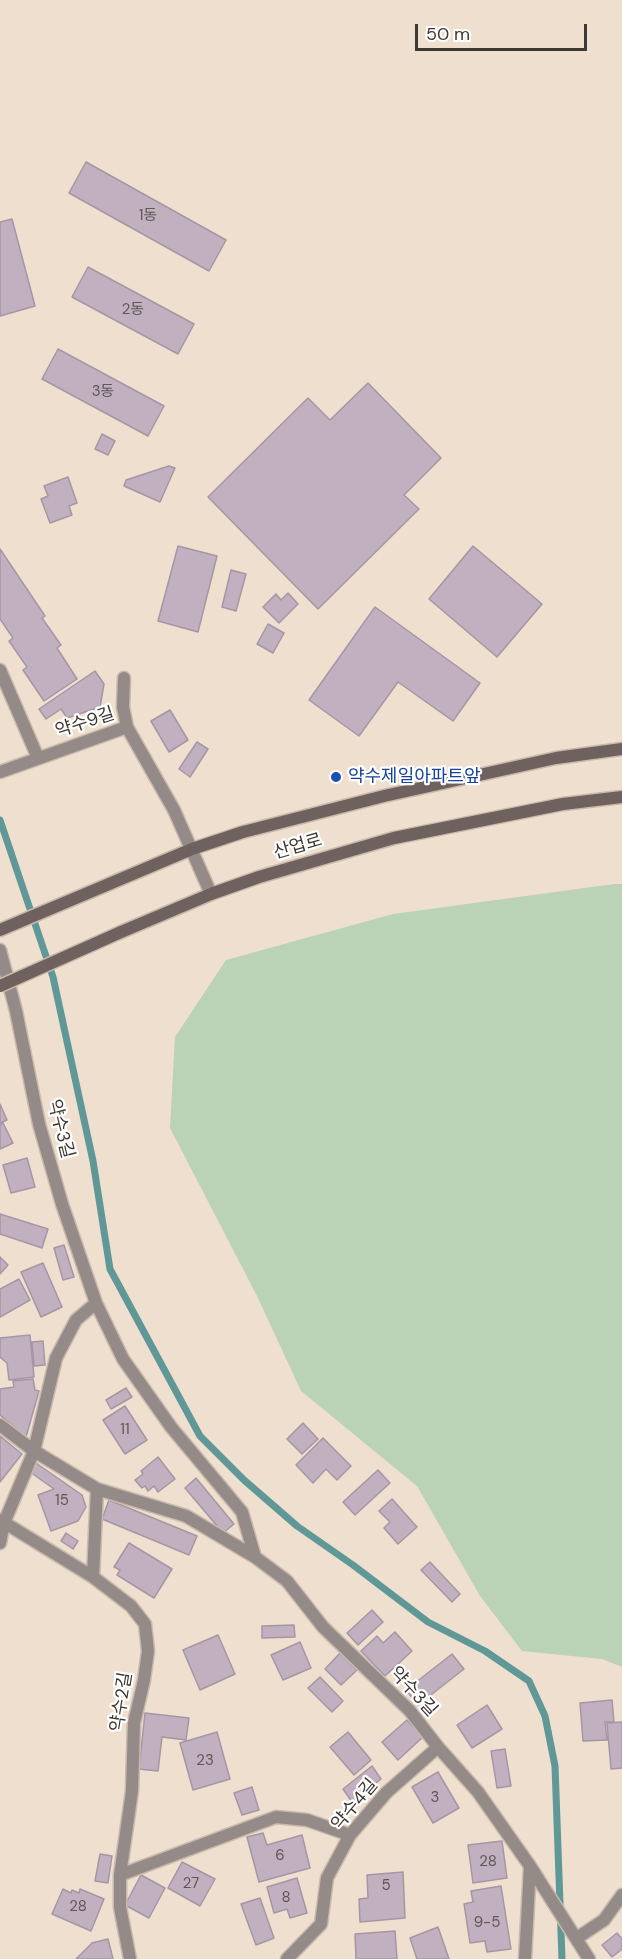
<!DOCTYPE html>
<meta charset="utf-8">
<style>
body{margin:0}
#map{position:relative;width:622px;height:1959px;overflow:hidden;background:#efdfcf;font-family:"DM Sans",sans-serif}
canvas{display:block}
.scale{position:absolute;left:415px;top:24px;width:172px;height:27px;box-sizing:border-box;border:3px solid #3e3832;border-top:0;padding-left:8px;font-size:18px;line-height:21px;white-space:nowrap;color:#3e3832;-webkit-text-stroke:4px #fff;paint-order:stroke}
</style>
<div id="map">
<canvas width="622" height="1959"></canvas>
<div class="scale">50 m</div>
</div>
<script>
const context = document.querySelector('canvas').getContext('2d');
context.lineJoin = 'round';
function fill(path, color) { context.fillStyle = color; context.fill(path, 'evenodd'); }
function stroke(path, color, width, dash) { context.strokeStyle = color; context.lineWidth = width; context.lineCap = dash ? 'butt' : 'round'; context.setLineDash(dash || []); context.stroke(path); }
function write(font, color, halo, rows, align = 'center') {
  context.font = font + ' "DM Sans","Noto Sans KR",sans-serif'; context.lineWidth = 4.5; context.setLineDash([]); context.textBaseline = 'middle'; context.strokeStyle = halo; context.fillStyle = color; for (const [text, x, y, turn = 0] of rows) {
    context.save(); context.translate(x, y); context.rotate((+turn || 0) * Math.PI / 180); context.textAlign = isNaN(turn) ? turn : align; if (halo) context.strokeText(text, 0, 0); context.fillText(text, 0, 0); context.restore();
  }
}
const green = new Path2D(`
 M 614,884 L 622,884 L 622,1667 L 602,1659 L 522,1651 L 480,1596 L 417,1486 L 301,1391 L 257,1296 L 170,1128 L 175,1037 L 226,960 L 393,914 Z`);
const stream = new Path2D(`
 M 0,820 L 53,977 L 93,1161 L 110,1269 L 200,1436 L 244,1480 L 297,1526 L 353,1565 L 428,1622 L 485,1651 L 529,1681 L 545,1716 L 555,1766 L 562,1959`);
const building = new Path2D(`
 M 86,162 L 226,240 L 209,271 L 69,193 Z
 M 12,219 L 35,306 L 0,316 L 0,222 Z
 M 88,267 L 194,324 L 178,354 L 72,297 Z
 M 58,349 L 164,406 L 148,436 L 42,379 Z
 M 368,383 L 441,458 L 404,495 L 419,509 L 318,609 L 208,497 L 308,398 L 330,420 Z
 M 102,434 L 115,441 L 108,455 L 95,449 Z
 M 169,466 L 175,468 L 160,502 L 124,486 L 126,480 Z
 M 68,477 L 77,503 L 69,506 L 72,515 L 50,523 L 41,499 L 48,496 L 44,486 Z
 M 178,546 L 217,556 L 198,632 L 158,621 Z
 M 473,546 L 542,604 L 497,657 L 429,599 Z
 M 0,549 L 45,616 L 42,618 L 61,645 L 57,648 L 77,679 L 44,701 L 23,670 L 27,667 L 9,641 L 13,638 L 0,619 Z
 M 231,570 L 246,574 L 236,611 L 222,607 Z
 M 288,593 L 298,604 L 279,623 L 263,607 L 276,594 L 281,600 Z
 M 375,607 L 480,683 L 453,721 L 398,682 L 359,736 L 309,700 Z
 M 268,624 L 284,633 L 273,653 L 257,644 Z
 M 95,671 L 104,684 L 100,707 L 67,718 L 61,709 L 46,719 L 39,709 Z
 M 170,710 L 188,740 L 169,752 L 151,721 Z
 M 197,742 L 208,749 L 190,777 L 179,769 Z
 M 0,1104 L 7,1120 L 0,1123 Z
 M 3,1123 L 13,1143 L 0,1149 L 0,1125 Z
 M 27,1158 L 35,1187 L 11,1193 L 3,1165 Z
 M 0,1214 L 48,1229 L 42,1248 L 0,1234 Z
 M 64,1245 L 74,1277 L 63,1280 L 54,1248 Z
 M 0,1257 L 8,1265 L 0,1274 Z
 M 43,1263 L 62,1307 L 41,1317 L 21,1272 Z
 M 19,1279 L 30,1300 L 0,1317 L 0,1289 Z
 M 30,1335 L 34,1377 L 9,1380 L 7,1363 L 0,1357 L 0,1338 Z
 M 43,1341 L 45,1365 L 34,1366 L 32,1342 Z
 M 33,1379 L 35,1390 L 39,1391 L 26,1437 L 0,1415 L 0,1389 L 14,1387 L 13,1381 Z
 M 126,1388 L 132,1397 L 111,1409 L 106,1400 Z
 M 125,1406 L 147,1440 L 125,1454 L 103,1420 Z
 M 303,1423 L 318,1439 L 302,1454 L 287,1439 Z
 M 0,1436 L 22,1454 L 0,1482 Z
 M 323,1438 L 351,1466 L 337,1480 L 326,1469 L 313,1483 L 296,1465 Z
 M 158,1457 L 175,1479 L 158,1492 L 154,1486 L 148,1491 L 145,1486 L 142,1488 L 135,1480 L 143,1474 L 141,1471 Z
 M 36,1463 L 82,1495 L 86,1507 L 78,1521 L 51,1531 L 38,1495 L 54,1489 L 30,1472 Z
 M 378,1470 L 390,1483 L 355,1515 L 343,1502 Z
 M 196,1478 L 234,1524 L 223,1533 L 185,1488 Z
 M 392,1499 L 417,1527 L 398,1544 L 384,1528 L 390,1522 L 379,1511 Z
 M 109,1500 L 197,1536 L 189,1555 L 102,1519 Z
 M 66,1533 L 78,1541 L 73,1549 L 61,1541 Z
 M 129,1543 L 172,1569 L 154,1598 L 117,1575 L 120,1570 L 114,1567 Z
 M 430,1562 L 460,1594 L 452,1602 L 421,1570 Z
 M 372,1610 L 383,1622 L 358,1645 L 347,1633 Z
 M 294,1625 L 295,1637 L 262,1638 L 262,1626 Z
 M 395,1632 L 412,1651 L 385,1676 L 361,1651 L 377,1636 L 383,1643 Z
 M 218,1635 L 235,1674 L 200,1690 L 183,1650 Z
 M 300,1642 L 311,1668 L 283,1680 L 271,1655 Z
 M 340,1653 L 357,1670 L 341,1685 L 325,1669 Z
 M 452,1654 L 464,1669 L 418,1705 L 406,1690 Z
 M 320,1677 L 343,1701 L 332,1712 L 308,1688 Z
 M 612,1700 L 614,1722 L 605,1722 L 607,1740 L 583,1741 L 580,1703 Z
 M 487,1705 L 502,1729 L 472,1748 L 457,1725 Z
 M 145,1713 L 189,1718 L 186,1740 L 162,1737 L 158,1771 L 139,1769 Z
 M 407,1720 L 423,1737 L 398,1760 L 382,1742 Z
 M 622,1722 L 622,1768 L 611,1769 L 607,1723 Z
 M 217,1732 L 230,1779 L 193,1790 L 180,1743 Z
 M 348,1732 L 371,1760 L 354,1775 L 330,1747 Z
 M 505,1749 L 511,1786 L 497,1788 L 491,1751 Z
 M 372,1766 L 381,1779 L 352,1802 L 343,1789 Z
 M 438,1772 L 459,1808 L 433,1823 L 412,1787 Z
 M 252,1787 L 259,1810 L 242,1815 L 234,1793 Z
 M 263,1833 L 267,1845 L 302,1835 L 310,1868 L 259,1882 L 247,1837 Z
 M 502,1841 L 507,1878 L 473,1883 L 468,1845 Z
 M 100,1854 L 112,1856 L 108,1883 L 95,1881 Z
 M 182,1862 L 215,1879 L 200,1906 L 168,1888 Z
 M 403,1872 L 405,1918 L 360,1922 L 359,1899 L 368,1898 L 367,1875 Z
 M 141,1875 L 165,1888 L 149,1918 L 125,1905 Z
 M 297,1878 L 307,1913 L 290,1918 L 287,1909 L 274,1913 L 267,1887 Z
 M 501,1886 L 511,1949 L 487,1952 L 485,1941 L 470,1943 L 464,1904 L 473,1902 L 471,1891 Z
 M 63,1889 L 71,1893 L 72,1890 L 79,1893 L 80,1889 L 104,1899 L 91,1931 L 52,1914 Z
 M 260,1898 L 274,1938 L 256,1945 L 241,1904 Z
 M 438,1927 L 449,1959 L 417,1959 L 410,1938 Z
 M 395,1931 L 397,1959 L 356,1959 L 355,1934 Z
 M 617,1933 L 622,1939 L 622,1949 L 612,1957 L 602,1945 Z
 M 108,1939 L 113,1959 L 76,1959 L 92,1943 Z`);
const street = new Path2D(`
 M 0,670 L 38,758
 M 124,678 L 123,707 L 127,727 L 174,810 L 211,894
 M 0,772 L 127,727
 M 0,950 L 16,1011 L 39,1124 L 62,1204 L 96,1303 L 123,1359 L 171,1427 L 242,1512 L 255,1557 L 287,1581 L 323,1627 L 410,1711 L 438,1747 L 478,1792 L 530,1866 L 589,1959
 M 0,1425 L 34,1451 L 97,1489 L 186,1516 L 255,1557
 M 0,1520 L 93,1577 L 131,1606 L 145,1624 L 148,1651 L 144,1680 L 134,1723 L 132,1791 L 120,1875 L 120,1907 L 130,1959
 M 0,1543 L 4,1523 L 34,1451 L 56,1358 L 76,1320 L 96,1303
 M 93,1577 L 97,1489
 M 120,1875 L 276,1817 L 307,1820 L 350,1835
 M 577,1938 L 604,1920 L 622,1895
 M 287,1959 L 321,1924 L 327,1878 L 350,1835 L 386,1793 L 438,1747
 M 525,1959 L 530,1866`);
const secondary = new Path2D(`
 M 0,930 L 192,849 L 243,832 L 384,796 L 556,758 L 622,749
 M 121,932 L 211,894 L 259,877 L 394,838 L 563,804 L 622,797`);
const secondaryBridge = new Path2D(`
 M 0,986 L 121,932`);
const markers = [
 [336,777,6,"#1a4fb4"]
];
const numberNames = [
 ["1동",148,216],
 ["2동",133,310],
 ["3동",103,392],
 ["11",125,1430],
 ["15",62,1501],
 ["23",205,1761],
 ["3",435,1798],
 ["6",280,1856],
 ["28",488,1862],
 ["27",191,1884],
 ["5",386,1886],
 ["8",286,1898],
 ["28",78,1907],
 ["9-5",487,1923]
];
const streetNames = [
 ["약수9길",85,723,-18],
 ["산업로",298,847,-16],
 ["약수3길",60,1129,76],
 ["약수3길",413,1692,47],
 ["약수2길",122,1702,-81],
 ["약수4길",355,1805,-50]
];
const transitNames = [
 ["약수제일아파트앞",348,777]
];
fill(green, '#bad2b5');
stroke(stream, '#5f9897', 7);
fill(building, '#c1b0bf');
stroke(building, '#a696a5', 1.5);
stroke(street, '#c8baac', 15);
stroke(secondary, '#c8baac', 15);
stroke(street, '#948a88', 12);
stroke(secondary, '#6f615e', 12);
stroke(secondaryBridge, '#c8baac', 15, []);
stroke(secondaryBridge, '#6f615e', 12);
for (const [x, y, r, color] of markers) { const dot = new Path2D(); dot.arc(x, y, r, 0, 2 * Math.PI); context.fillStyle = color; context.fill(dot); stroke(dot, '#fff', 2); }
write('15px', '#5f5655', null, numberNames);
write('18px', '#3e3832', '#fff', streetNames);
write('18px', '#164399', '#fff', transitNames, 'left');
</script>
